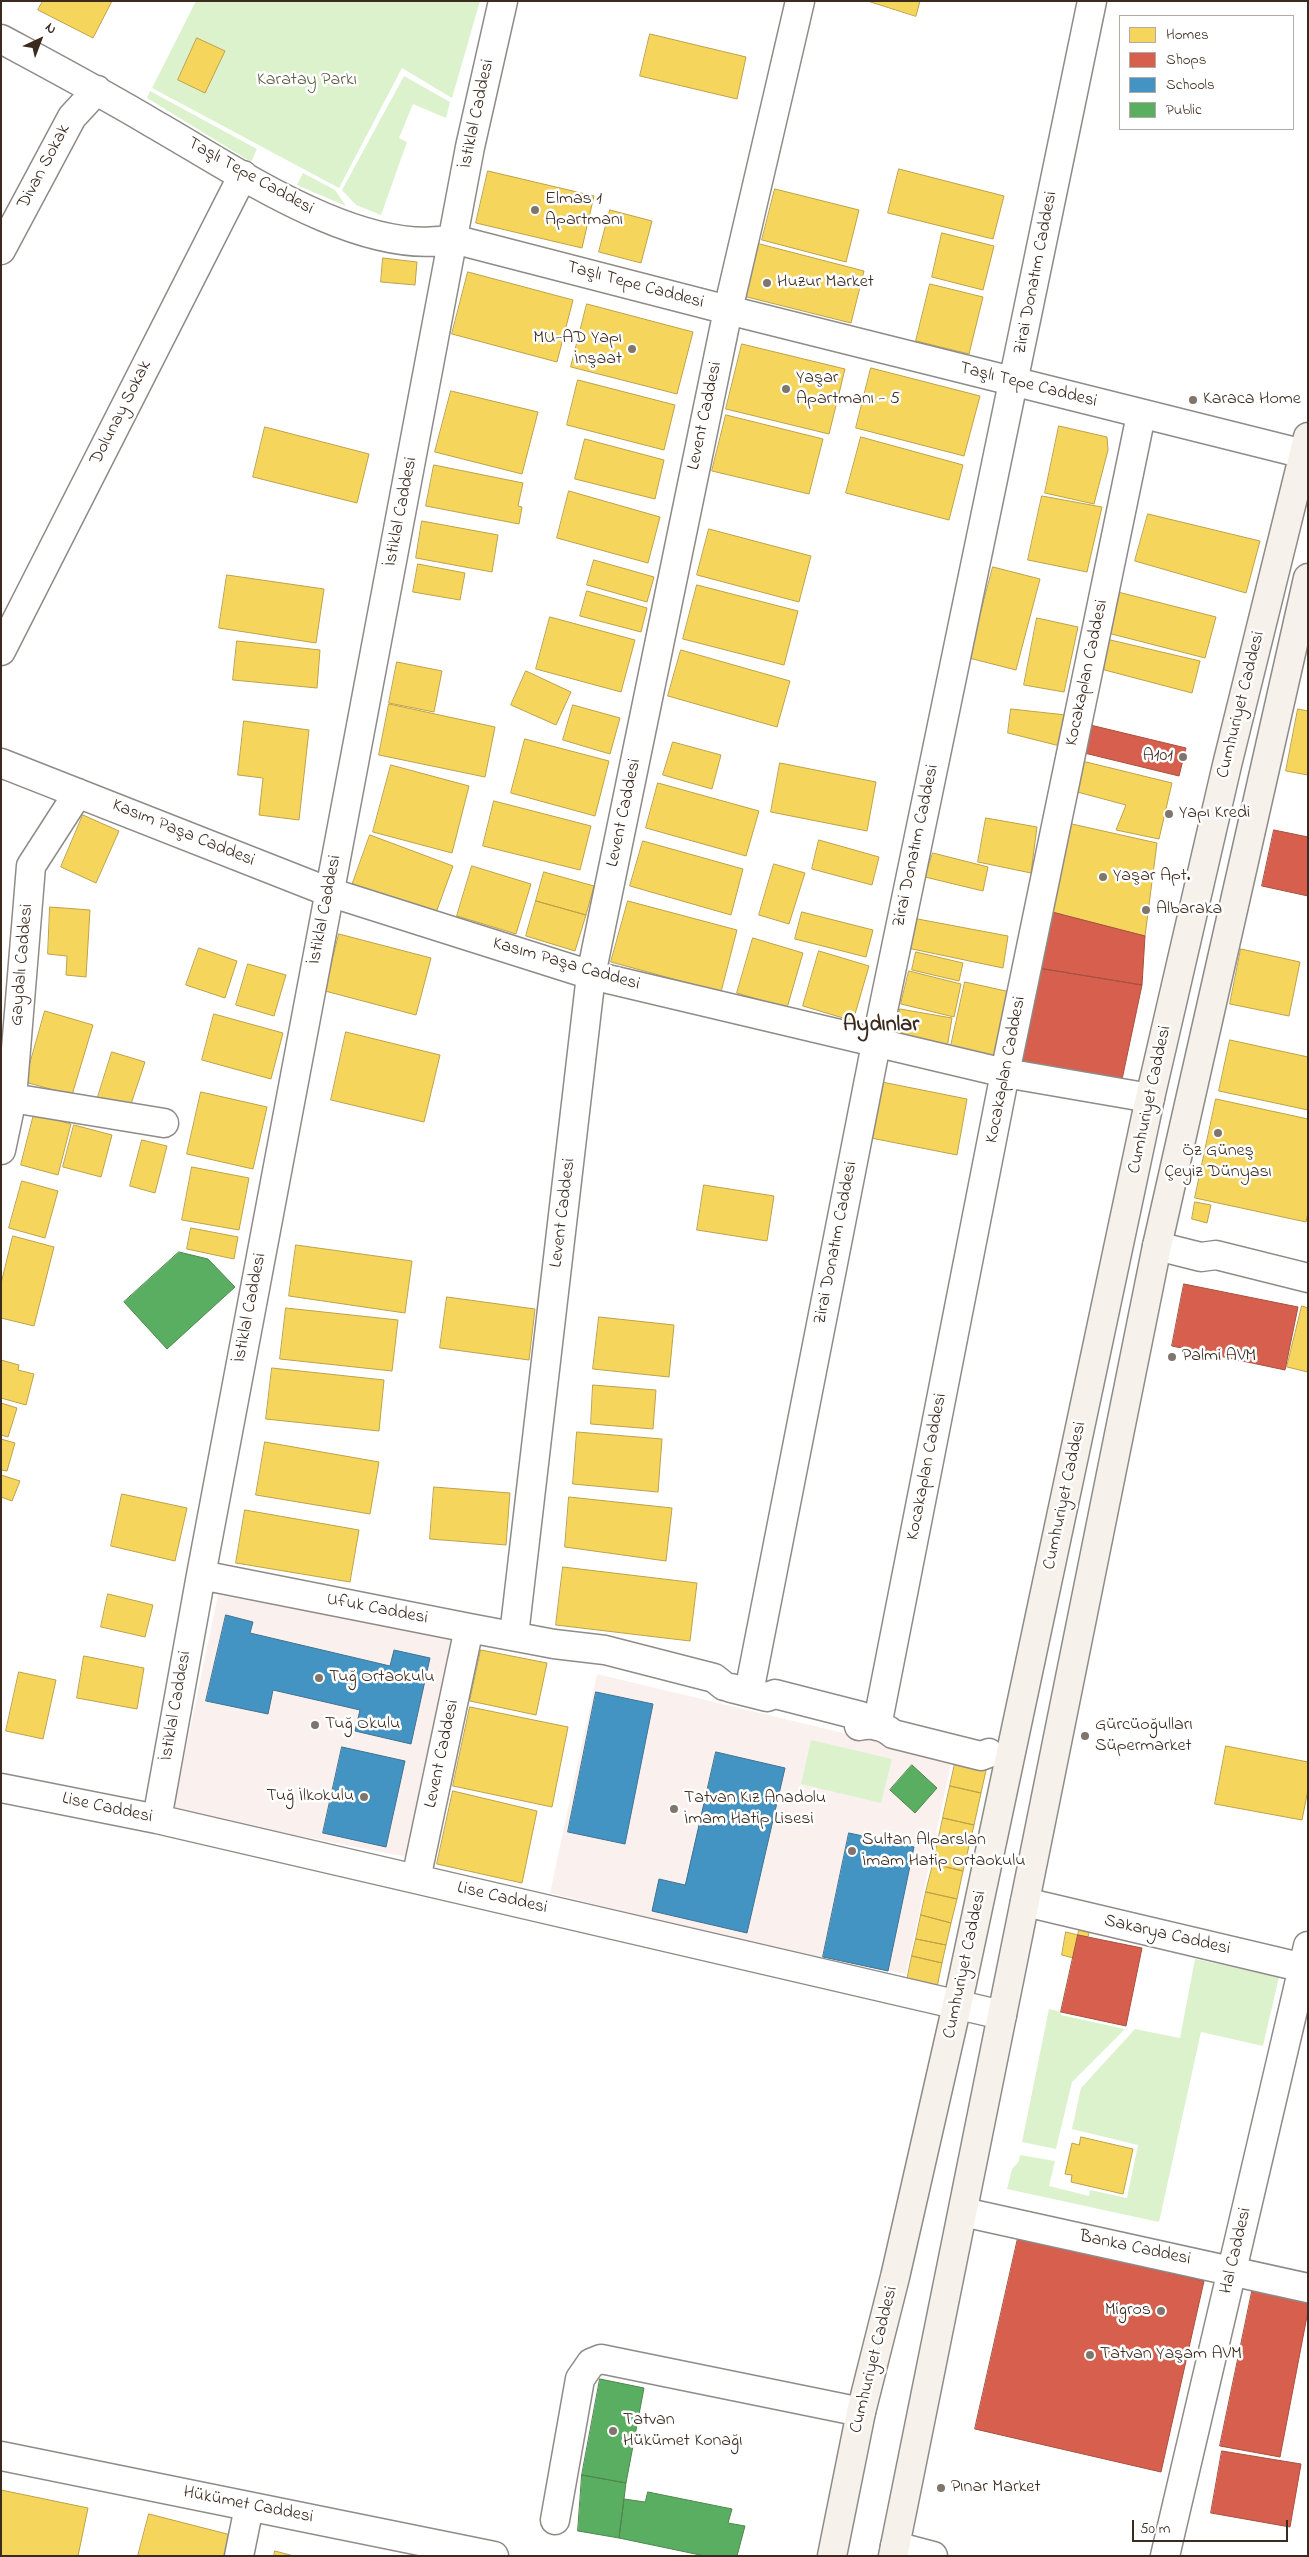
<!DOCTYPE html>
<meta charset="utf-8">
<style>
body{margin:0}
#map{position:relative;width:1309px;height:2557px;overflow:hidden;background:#fff;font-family:"Indie Flower",sans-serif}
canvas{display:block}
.frame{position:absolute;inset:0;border:2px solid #3b2a1e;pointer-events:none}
.legend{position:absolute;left:1119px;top:15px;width:175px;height:115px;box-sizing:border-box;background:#fff;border:1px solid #b1aaa5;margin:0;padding:6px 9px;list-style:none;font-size:15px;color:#3b2a1e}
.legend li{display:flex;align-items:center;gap:10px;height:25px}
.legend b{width:25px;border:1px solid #b1aaa5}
.north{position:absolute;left:15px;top:15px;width:50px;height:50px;-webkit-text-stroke:4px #fff;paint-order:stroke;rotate:43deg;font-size:14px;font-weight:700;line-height:20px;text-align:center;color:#3b2a1e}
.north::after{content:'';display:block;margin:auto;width:18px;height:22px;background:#3b2a1e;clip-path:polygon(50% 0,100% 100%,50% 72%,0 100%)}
.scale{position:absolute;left:1132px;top:2520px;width:156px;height:22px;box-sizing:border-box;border:2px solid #3b2a1e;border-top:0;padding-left:6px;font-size:15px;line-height:18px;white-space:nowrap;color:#3b2a1e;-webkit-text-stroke:4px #fff;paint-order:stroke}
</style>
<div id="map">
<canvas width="1309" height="2557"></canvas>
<div class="frame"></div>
<ul class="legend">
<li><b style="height:14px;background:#f6d55c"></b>Homes</li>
<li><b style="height:14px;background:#d6604d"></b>Shops</li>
<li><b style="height:14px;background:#4393c3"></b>Schools</li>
<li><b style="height:14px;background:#5aae61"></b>Public</li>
</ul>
<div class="north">N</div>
<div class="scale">50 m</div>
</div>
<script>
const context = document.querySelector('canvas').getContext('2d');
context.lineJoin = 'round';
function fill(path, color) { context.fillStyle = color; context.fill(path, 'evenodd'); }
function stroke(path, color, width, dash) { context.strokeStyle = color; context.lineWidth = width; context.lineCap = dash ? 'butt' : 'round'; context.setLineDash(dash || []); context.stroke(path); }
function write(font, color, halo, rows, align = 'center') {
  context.font = font + ' "Indie Flower",sans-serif'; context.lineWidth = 5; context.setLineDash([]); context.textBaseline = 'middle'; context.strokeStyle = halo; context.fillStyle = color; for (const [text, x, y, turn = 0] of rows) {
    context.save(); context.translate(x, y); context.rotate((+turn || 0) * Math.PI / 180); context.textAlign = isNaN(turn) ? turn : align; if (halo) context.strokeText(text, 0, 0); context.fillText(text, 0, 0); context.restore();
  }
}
const built = new Path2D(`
 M 218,1595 L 456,1638 L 412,1858 L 173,1811 Z
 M 597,1674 L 952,1759 L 906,1974 L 750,1943 L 550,1893 Z`);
const green = new Path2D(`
 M 196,1 L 480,1 L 452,98 L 402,68 L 339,188 L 152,88 Z
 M 404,76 L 450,102 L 446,118 L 413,104 L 399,138 L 407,142 L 381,215 L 356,205 L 342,190 Z
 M 150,91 L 257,149 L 251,162 L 147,98 Z
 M 303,173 L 335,190 L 346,206 L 297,185 Z
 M 811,1740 L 892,1759 L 881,1803 L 801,1784 Z
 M 1195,1959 L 1279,1977 L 1263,2046 L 1201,2032 L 1159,2222 L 1007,2189 L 1012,2169 L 1019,2161 L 1020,2155 L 1055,2161 L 1049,2186 L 1089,2196 L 1090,2190 L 1127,2198 L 1138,2145 L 1072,2129 L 1081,2088 L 1135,2029 L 1180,2038 Z
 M 1049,2009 L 1061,2012 L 1061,2015 L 1125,2029 L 1072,2082 L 1056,2149 L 1022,2142 Z`);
const homes = new Path2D(`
 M 43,1 L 112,1 L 93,38 L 38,10 Z
 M 868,1 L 920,1 L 916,16 Z
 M 650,34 L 746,57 L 737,99 L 640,76 Z
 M 197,38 L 225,51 L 205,93 L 178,80 Z
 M 899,169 L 1004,196 L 993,239 L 888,213 Z
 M 488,171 L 594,196 L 582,248 L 476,223 Z
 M 775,189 L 859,210 L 846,262 L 762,240 Z
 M 610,210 L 652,221 L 641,263 L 599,252 Z
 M 942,233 L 994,246 L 983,290 L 932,277 Z
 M 756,243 L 864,271 L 851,323 L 743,296 Z
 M 383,258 L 417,262 L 415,285 L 381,282 Z
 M 468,272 L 573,300 L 557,362 L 452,334 Z
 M 930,284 L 983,297 L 969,354 L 916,341 Z
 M 587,304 L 693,332 L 677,394 L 571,367 Z
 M 742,344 L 845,369 L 829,434 L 726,409 Z
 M 871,368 L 980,396 L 964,456 L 856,428 Z
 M 578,380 L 675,405 L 664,450 L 567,425 Z
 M 451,391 L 538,412 L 522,474 L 435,452 Z
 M 726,415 L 823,439 L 809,494 L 712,471 Z
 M 1059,426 L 1107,437 L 1108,450 L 1094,504 L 1045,493 Z
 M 265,427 L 369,454 L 357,503 L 253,477 Z
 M 861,437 L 963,465 L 949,520 L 846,493 Z
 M 585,439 L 664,460 L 655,499 L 575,479 Z
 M 434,465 L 523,483 L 518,506 L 522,507 L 519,524 L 426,506 Z
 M 569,491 L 660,517 L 648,563 L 557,538 Z
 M 1042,496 L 1102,507 L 1087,572 L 1028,560 Z
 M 1148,514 L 1260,541 L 1246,593 L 1135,561 Z
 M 422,521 L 498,535 L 492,572 L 416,558 Z
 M 709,529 L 811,556 L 799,602 L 697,575 Z
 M 594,560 L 654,577 L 647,602 L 587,585 Z
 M 418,564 L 465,573 L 460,600 L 413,592 Z
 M 993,567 L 1040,579 L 1016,670 L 969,658 Z
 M 227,575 L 324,589 L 316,643 L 219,628 Z
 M 697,585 L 798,611 L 784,665 L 683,639 Z
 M 587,591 L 647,608 L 641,632 L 580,616 Z
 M 1114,591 L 1216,617 L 1205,658 L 1104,632 Z
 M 550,617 L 635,640 L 621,692 L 536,669 Z
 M 1037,618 L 1078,627 L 1064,692 L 1024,685 Z
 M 1102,638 L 1200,661 L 1192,693 L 1097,668 Z
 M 237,641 L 320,650 L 317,688 L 233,680 Z
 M 681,650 L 790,681 L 777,727 L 668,696 Z
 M 397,662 L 442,671 L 434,712 L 389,703 Z
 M 526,671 L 571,692 L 556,725 L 511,705 Z
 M 389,704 L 495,727 L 485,777 L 379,755 Z
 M 573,705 L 620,718 L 610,754 L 563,740 Z
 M 1011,709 L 1066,715 L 1060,746 L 1008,733 Z
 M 1298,709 L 1308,711 L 1308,775 L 1286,771 Z
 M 244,721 L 309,730 L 299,820 L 259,815 L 263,778 L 238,775 Z
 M 525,739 L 609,761 L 595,816 L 511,793 Z
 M 673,742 L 721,755 L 712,789 L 663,775 Z
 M 1074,759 L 1172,783 L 1159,839 L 1116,830 L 1126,805 L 1066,789 Z
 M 780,763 L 876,782 L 867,831 L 771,812 Z
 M 391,765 L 469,786 L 452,853 L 373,832 Z
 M 658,783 L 759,811 L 746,856 L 646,828 Z
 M 494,801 L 591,826 L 580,870 L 483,846 Z
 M 83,815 L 119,831 L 96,883 L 61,867 Z
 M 986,818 L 1037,827 L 1031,873 L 978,862 Z
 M 1063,822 L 1157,843 L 1145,936 L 1048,911 Z
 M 370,835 L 453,866 L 433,921 L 350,891 Z
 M 819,840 L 879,857 L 872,885 L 812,869 Z
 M 643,841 L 743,869 L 731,915 L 630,886 Z
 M 933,853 L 988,867 L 983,891 L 925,877 Z
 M 774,864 L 805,873 L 789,924 L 759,915 Z
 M 472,866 L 531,884 L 516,934 L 457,916 Z
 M 544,872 L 594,886 L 586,915 L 536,901 Z
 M 536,901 L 586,915 L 575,951 L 526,936 Z
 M 628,901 L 737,930 L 721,992 L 611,962 Z
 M 50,907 L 90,910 L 86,977 L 66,975 L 67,956 L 48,954 Z
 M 802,912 L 873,930 L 866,957 L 795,939 Z
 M 907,917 L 1008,936 L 1003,968 L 898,946 Z
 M 339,934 L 431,958 L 416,1015 L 325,991 Z
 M 753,938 L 803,953 L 787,1008 L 737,993 Z
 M 199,948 L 237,961 L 225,998 L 186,985 Z
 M 1241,949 L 1300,962 L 1289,1016 L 1230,1004 Z
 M 819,951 L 869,966 L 853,1021 L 803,1006 Z
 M 916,952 L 963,963 L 959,981 L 912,970 Z
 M 248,964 L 286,975 L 274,1016 L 236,1005 Z
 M 909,971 L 961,984 L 954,1017 L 901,1004 Z
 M 965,982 L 1015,993 L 999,1066 L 949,1055 Z
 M 900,1009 L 952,1018 L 947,1048 L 895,1040 Z
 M 45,1011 L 93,1025 L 72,1095 L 25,1082 Z
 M 214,1014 L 283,1033 L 271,1079 L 202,1060 Z
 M 346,1032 L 440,1055 L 424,1122 L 331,1100 Z
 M 1230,1040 L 1308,1057 L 1308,1110 L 1219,1091 Z
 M 112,1052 L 145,1062 L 129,1110 L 97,1100 Z
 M 882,1082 L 967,1099 L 957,1155 L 871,1138 Z
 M 201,1092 L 267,1107 L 253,1169 L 187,1154 Z
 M 1216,1099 L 1308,1119 L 1308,1212 L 1306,1222 L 1195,1198 Z
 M 34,1114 L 71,1124 L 58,1175 L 21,1165 Z
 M 74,1125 L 112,1135 L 101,1177 L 63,1167 Z
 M 142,1140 L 167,1146 L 155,1193 L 130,1186 Z
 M 192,1167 L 249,1178 L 239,1230 L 182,1220 Z
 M 22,1181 L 58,1191 L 45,1238 L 9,1228 Z
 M 704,1185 L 774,1196 L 767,1241 L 697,1230 Z
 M 1195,1202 L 1211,1205 L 1207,1223 L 1192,1219 Z
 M 191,1228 L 238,1237 L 234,1259 L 187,1249 Z
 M 13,1236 L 54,1247 L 34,1326 L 1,1318 L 1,1284 Z
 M 296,1245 L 412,1261 L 405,1313 L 289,1296 Z
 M 447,1297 L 535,1309 L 529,1360 L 440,1348 Z
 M 1302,1306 L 1308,1308 L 1308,1372 L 1287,1367 Z
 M 286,1308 L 398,1320 L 392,1371 L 280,1359 Z
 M 599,1317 L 674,1325 L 669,1377 L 593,1369 Z
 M 1,1360 L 19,1365 L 18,1370 L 34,1374 L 26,1405 L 1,1398 Z
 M 272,1368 L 384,1380 L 379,1431 L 266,1419 Z
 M 593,1385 L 656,1390 L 653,1429 L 591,1424 Z
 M 1,1403 L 17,1408 L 8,1437 L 1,1435 Z
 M 577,1432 L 662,1439 L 658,1492 L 573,1484 Z
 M 1,1439 L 15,1443 L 7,1471 L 1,1470 Z
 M 265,1442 L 379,1462 L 370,1514 L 256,1495 Z
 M 1,1475 L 20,1481 L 12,1501 L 1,1497 Z
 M 434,1487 L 510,1493 L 506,1545 L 430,1539 Z
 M 122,1494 L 187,1508 L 175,1561 L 111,1546 Z
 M 569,1497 L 672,1508 L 666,1561 L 565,1547 Z
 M 245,1510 L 359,1530 L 350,1582 L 236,1563 Z
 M 563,1567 L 697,1583 L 690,1641 L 556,1625 Z
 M 108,1594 L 153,1605 L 145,1637 L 101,1627 Z
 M 481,1650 L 547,1663 L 536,1715 L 470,1701 Z
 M 84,1656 L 144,1668 L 137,1709 L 77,1698 Z
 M 19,1672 L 56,1680 L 43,1739 L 6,1731 Z
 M 470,1707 L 568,1727 L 552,1807 L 453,1786 Z
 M 1226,1746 L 1308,1762 L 1308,1790 L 1302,1820 L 1215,1804 Z
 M 956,1759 L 987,1766 L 981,1793 L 950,1786 Z
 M 950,1786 L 981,1793 L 974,1825 L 943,1818 Z
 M 453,1791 L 537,1811 L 522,1883 L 437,1864 Z
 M 943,1818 L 974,1825 L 963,1871 L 933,1864 Z
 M 933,1864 L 963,1871 L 957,1899 L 926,1892 Z
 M 926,1892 L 957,1899 L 951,1923 L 921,1915 Z
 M 921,1915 L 951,1923 L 946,1945 L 916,1939 Z
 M 1080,1926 L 1090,1929 L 1088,1937 L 1078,1935 Z
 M 1066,1932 L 1078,1935 L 1073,1958 L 1062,1955 Z
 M 916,1939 L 946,1945 L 942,1963 L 912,1956 Z
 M 912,1956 L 942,1963 L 936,1992 L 906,1985 Z
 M 1081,2137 L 1133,2149 L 1123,2194 L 1071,2182 L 1072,2175 L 1065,2174 L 1072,2143 L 1079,2145 Z
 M 1,2490 L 88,2508 L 78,2556 L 1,2556 Z
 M 149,2514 L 231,2535 L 226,2556 L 138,2556 Z
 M 275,2551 L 294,2556 L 274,2556 Z`);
const shops = new Path2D(`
 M 1082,723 L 1186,748 L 1179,776 L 1076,751 Z
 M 1274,830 L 1308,837 L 1308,896 L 1262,886 Z
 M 1048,911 L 1145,936 L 1142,985 L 1038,968 Z
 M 1038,968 L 1142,985 L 1120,1089 L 1015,1071 Z
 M 1184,1284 L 1298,1307 L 1285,1370 L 1172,1346 Z
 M 1078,1935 L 1142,1948 L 1126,2026 L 1061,2012 Z
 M 1018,2238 L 1204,2281 L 1161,2472 L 975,2429 Z
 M 1253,2287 L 1308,2301 L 1308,2311 L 1280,2457 L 1220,2446 Z
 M 1222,2451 L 1301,2464 L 1290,2527 L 1211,2513 Z`);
const schools = new Path2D(`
 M 226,1615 L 253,1622 L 250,1633 L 390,1666 L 394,1650 L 430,1658 L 411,1744 L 355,1731 L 360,1710 L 273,1690 L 268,1714 L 206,1701 Z
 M 596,1692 L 653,1704 L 625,1844 L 568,1832 Z
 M 342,1747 L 405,1761 L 386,1847 L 323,1833 Z
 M 716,1752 L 785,1768 L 747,1933 L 652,1911 L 659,1879 L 685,1885 Z
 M 849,1833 L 914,1847 L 888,1971 L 823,1957 Z`);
const public = new Path2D(`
 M 179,1252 L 208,1259 L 235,1287 L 167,1349 L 124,1302 Z
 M 912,1765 L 937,1788 L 915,1813 L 890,1790 Z
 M 600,2379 L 644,2388 L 626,2483 L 582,2475 Z
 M 582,2475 L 626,2483 L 619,2538 L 578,2531 Z
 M 648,2492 L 732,2509 L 728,2523 L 745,2526 L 737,2556 L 705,2556 L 619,2538 L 624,2499 L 645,2502 Z`);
const minor = new Path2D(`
 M 1,39 C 53,67 104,94 154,124 C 232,168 361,259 453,239 L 728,310 L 1304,454
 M 1,250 L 72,117 L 97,90
 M 1,651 L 243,175
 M 1,763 L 329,892 L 591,975 L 1005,1073 L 1150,1098
 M 1,1094 L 12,1098 L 164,1123
 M 1,1150 L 12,1098 L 31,866 L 78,793
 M 1157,1246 L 1201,1257 L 1216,1255 L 1308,1278
 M 201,1575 L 469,1628 L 554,1644 L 605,1650 L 714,1678 L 724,1686
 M 514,1635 L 591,975 L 728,310 L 800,1
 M 731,1688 L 767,1697 L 775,1694 L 861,1716 L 869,1724
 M 749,1692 L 876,1044 L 1092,1
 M 859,1726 C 872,1723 884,1726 893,1734 L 981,1756 L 989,1753
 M 877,1726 L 1005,1073 L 1141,415
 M 1,1788 L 157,1819 L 1002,2015
 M 157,1819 L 201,1575 L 470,147 L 503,1
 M 416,1879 L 469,1628
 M 1025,1902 L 1308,1969
 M 963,2212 L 1308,2288
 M 1,2456 L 494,2556
 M 555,2520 L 580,2379 L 591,2363 L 601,2359 L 861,2412
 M 895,2546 L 933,2556
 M 239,2556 L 249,2507
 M 1165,2556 L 1308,1946`);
const highway = new Path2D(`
 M 832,2556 L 861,2412 L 895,2277 L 962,1983 L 1150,1098 L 1227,765 L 1308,437
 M 893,2556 L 1157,1246 L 1308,578`);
const markers = [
 [535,210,5,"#80756d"],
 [767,283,5,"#80756d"],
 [632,349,5,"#80756d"],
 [786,389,5,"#80756d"],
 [1193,400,5,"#80756d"],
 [1183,757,5,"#80756d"],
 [1169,814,5,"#80756d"],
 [1103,877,5,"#80756d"],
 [1146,910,5,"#80756d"],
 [1218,1133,5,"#80756d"],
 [1172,1357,5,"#80756d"],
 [319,1678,5,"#80756d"],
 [315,1725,5,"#80756d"],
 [1085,1736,5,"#80756d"],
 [364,1797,5,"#80756d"],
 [674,1809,5,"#80756d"],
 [852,1851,5,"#80756d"],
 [1161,2311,5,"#80756d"],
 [1090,2355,5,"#80756d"],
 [613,2431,5,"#80756d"],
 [941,2488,5,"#80756d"]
];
const parkNames = [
 ["Karatay Parkı",307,81]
];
const streetNames = [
 ["İstiklal Caddesi",478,114,-78],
 ["Divan Sokak",45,167,-62],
 ["Taşlı Tepe Caddesi",250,177,29],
 ["Zirai Donatım Caddesi",1037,273,-79],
 ["Taşlı Tepe Caddesi",635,286,15],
 ["Taşlı Tepe Caddesi",1028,386,14],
 ["Dolunay Sokak",122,413,-63],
 ["Levent Caddesi",706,416,-78],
 ["İstiklal Caddesi",402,512,-79],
 ["Kocakaplan Caddesi",1088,673,-78],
 ["Cumhuriyet Caddesi",1242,705,-76],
 ["Levent Caddesi",625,813,-78],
 ["Kasım Paşa Caddesi",183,834,22],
 ["Zirai Donatım Caddesi",917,846,-78],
 ["İstiklal Caddesi",326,910,-79],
 ["Gaydalı Caddesi",23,965,-85],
 ["Kasım Paşa Caddesi",566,965,16],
 ["Kocakaplan Caddesi",1007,1070,-79],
 ["Cumhuriyet Caddesi",1151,1100,-78],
 ["Levent Caddesi",564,1213,-83],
 ["Zirai Donatım Caddesi",837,1243,-79],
 ["İstiklal Caddesi",251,1308,-79],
 ["Kocakaplan Caddesi",928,1467,-79],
 ["Cumhuriyet Caddesi",1066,1496,-78],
 ["Ufuk Caddesi",377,1610,11],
 ["İstiklal Caddesi",177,1706,-80],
 ["Levent Caddesi",443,1754,-78],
 ["Lise Caddesi",107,1809,12],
 ["Lise Caddesi",502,1899,13],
 ["Sakarya Caddesi",1167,1936,13],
 ["Cumhuriyet Caddesi",966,1965,-78],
 ["Banka Caddesi",1135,2249,12],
 ["Hal Caddesi",1237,2251,-77],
 ["Cumhuriyet Caddesi",875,2360,-76],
 ["Hükümet Caddesi",248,2506,11]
];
const poiNames = [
 ["Elmas 1",545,200],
 ["Apartmanı",545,221],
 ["Huzur Market",777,283],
 ["MU-AD Yapı",622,339,"right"],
 ["İnşaat",622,360,"right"],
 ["Yaşar",796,379],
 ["Apartmanı - 5",796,400],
 ["Karaca Home",1203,400],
 ["A101",1173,757,"right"],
 ["Yapı Kredi",1179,814],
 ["Yaşar Apt.",1113,877],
 ["Albaraka",1156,910],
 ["Öz Güneş",1218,1152,"center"],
 ["Çeyiz Dünyası",1218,1173,"center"],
 ["Palmi AVM",1182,1357],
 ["Tuğ Ortaokulu",329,1678],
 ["Tuğ Okulu",325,1725],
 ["Gürcüoğulları",1095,1726],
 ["Süpermarket",1095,1747],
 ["Tuğ İlkokulu",354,1797,"right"],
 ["Tatvan Kız Anadolu",684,1799],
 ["İmam Hatip Lisesi",684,1820],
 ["Sultan Alparslan",862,1841],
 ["İmam Hatip Ortaokulu",862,1862],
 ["Migros",1151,2311,"right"],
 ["Tatvan Yaşam AVM",1100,2355],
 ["Tatvan",623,2421],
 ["Hükümet Konağı",623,2442],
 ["Pınar Market",951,2488]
];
const districtNames = [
 ["Aydınlar",881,1026]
];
fill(built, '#faf1ef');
fill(green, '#dcf2cd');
fill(homes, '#f6d55c');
stroke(homes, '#bea249', 1);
fill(shops, '#d6604d');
stroke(shops, '#a8503f', 1);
fill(schools, '#4393c3');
stroke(schools, '#417492', 1);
fill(public, '#5aae61');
stroke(public, '#51864d', 1);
stroke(minor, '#8e8b88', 31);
stroke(highway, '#8e8b88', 31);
stroke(minor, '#fff', 28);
stroke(highway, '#f6f1eb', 28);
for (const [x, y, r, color] of markers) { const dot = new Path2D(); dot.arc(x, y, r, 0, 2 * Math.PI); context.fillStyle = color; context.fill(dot); stroke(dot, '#fff', 2); }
write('18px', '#5c5a40', '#fff', parkNames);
write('18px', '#3b2a1e', '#fff', streetNames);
write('18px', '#3b2a1e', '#fff', poiNames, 'left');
write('bold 22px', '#3b2a1e', '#fff', districtNames);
</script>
